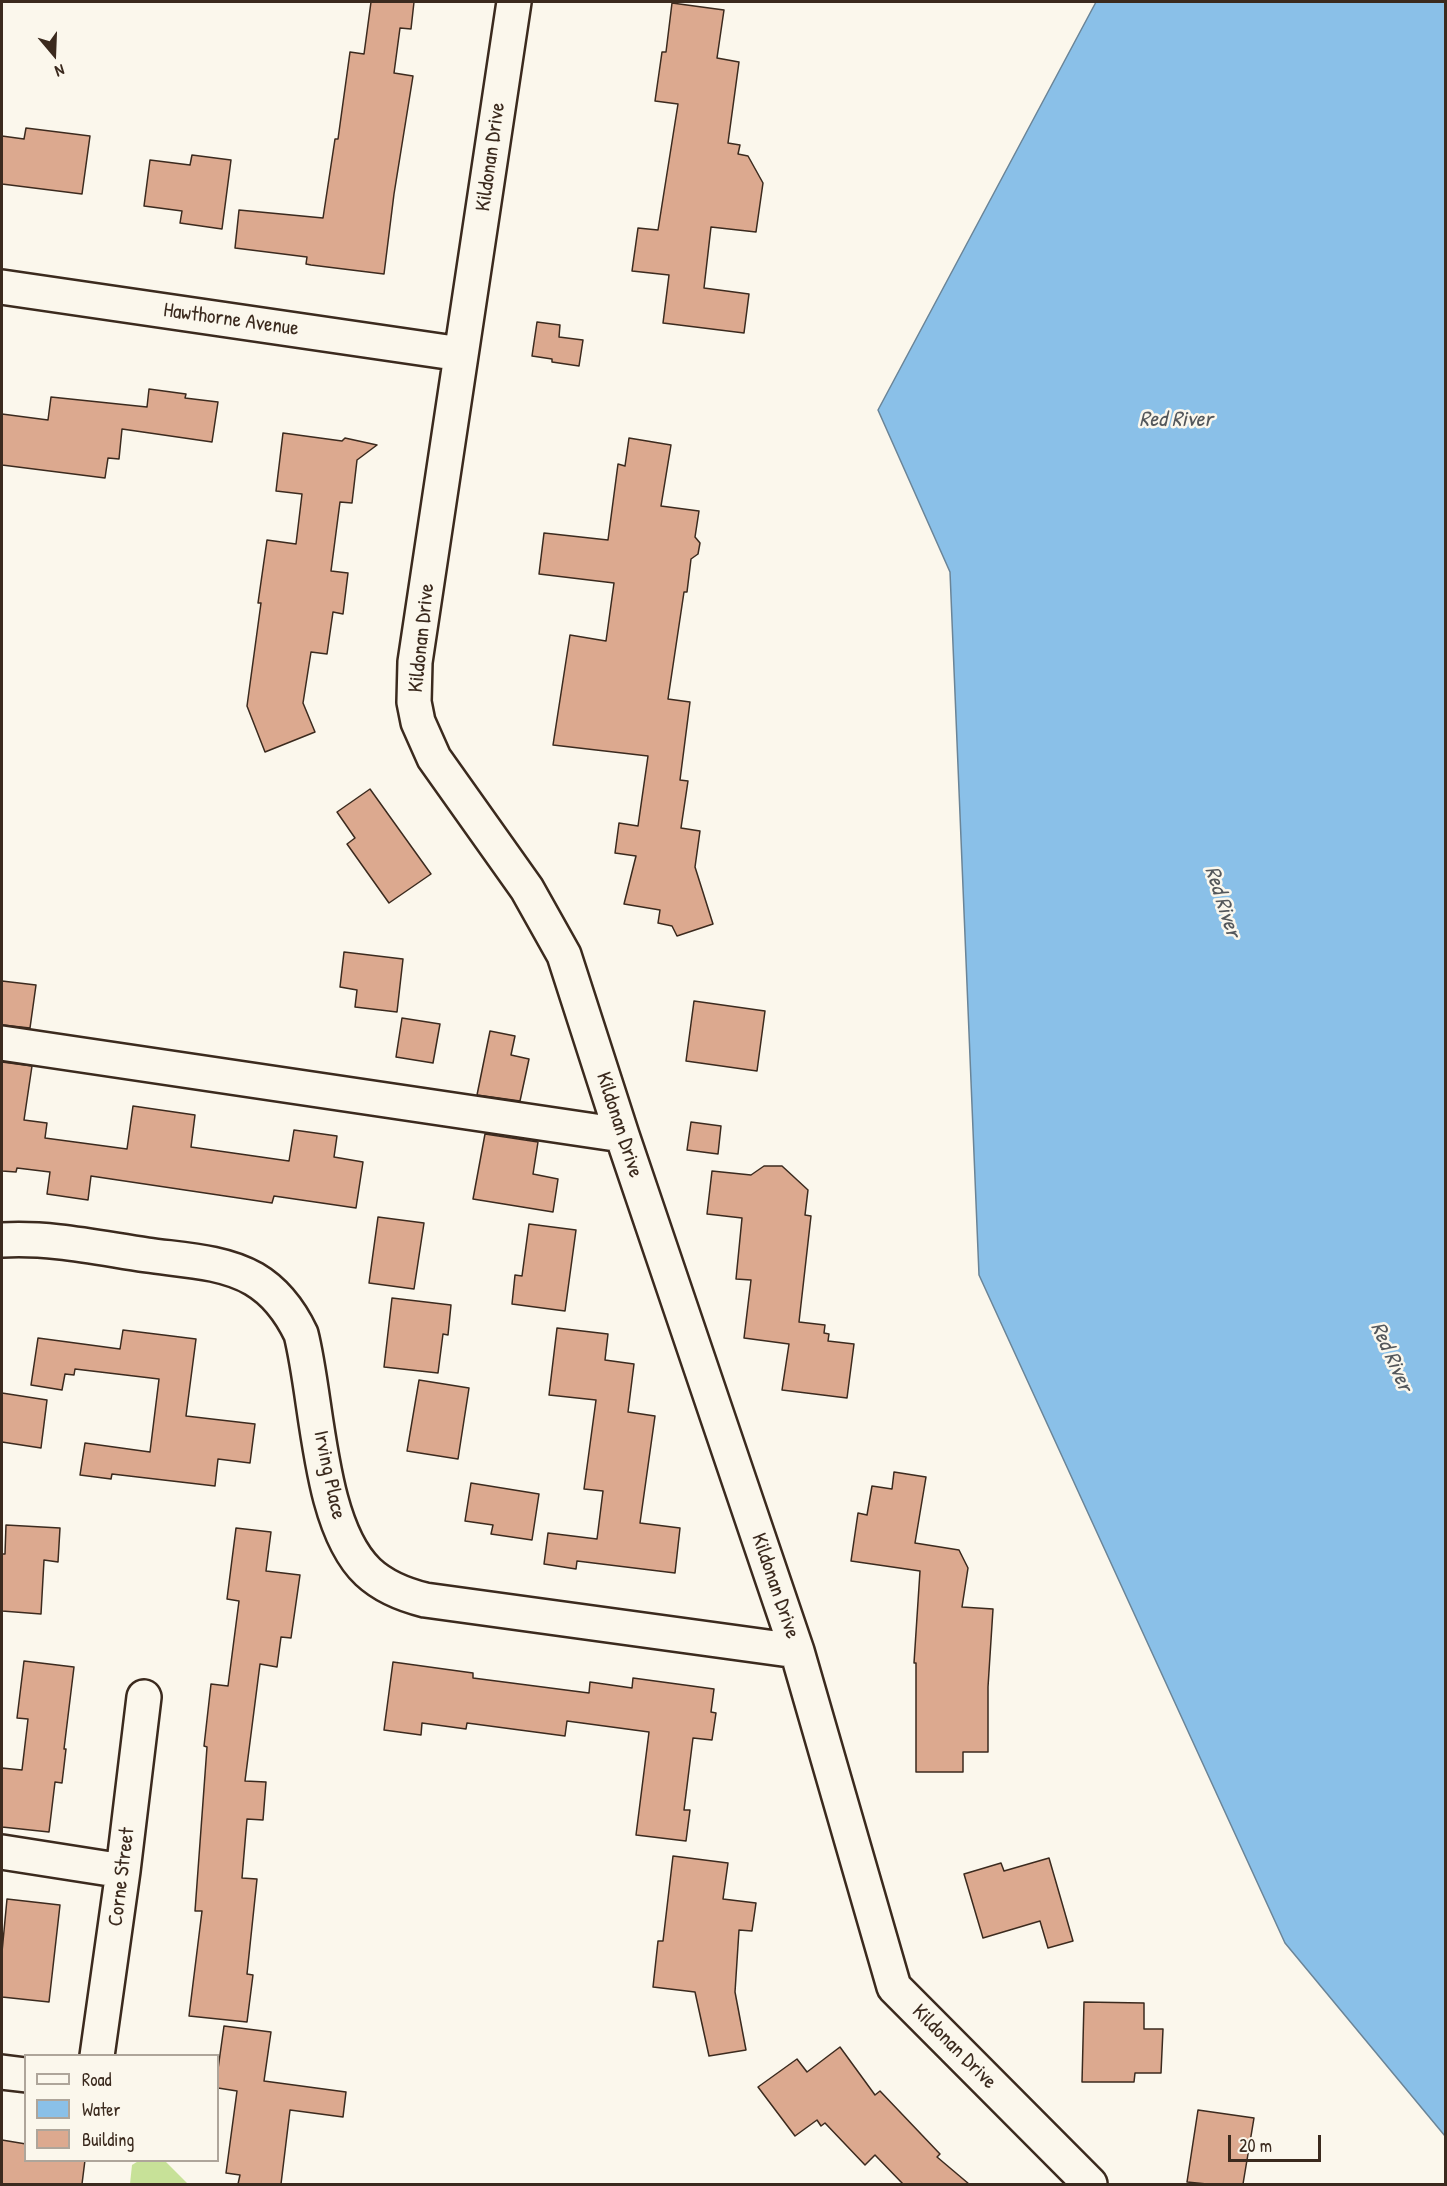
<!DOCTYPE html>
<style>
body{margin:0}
#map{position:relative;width:1447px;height:2186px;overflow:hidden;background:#fbf7ec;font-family:"Patrick Hand",sans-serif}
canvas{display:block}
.frame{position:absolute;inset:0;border:3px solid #3b2a1e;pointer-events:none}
.legend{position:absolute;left:24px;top:2054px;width:195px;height:108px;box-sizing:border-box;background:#fbf7ec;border:2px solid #aea59a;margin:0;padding:8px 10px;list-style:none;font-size:18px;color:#3b2a1e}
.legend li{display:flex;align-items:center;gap:12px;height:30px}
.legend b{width:30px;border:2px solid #aea59a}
.north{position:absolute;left:24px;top:24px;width:60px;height:60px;-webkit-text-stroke:4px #fbf7ec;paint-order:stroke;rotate:161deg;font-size:16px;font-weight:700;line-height:24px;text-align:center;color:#3b2a1e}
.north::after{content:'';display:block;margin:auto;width:21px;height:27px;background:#3b2a1e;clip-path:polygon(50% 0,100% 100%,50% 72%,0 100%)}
.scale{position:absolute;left:1228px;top:2135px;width:93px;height:27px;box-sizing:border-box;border:3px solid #3b2a1e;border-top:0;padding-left:8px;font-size:18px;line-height:21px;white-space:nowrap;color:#3b2a1e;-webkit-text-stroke:4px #fbf7ec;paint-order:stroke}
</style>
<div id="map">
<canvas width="1447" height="2186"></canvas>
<div class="frame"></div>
<ul class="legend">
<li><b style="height:8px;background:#fbf7ec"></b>Road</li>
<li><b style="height:16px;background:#8ac0e8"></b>Water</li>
<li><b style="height:16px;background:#dca98f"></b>Building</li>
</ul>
<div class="north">N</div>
<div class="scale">20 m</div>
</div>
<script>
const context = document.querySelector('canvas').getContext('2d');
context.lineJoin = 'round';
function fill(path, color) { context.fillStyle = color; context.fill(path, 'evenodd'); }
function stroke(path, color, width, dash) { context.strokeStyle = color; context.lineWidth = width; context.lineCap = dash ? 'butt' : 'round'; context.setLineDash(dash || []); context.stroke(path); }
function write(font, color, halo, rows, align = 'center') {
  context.font = font + ' "Patrick Hand",sans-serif'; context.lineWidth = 5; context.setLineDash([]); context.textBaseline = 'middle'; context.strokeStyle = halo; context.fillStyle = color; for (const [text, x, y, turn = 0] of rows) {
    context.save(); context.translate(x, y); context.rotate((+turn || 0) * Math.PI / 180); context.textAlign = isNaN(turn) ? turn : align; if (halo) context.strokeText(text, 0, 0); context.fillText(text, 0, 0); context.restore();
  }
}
const green = new Path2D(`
 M 140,2160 L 165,2161 L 188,2184 L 130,2184 L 132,2165 Z`);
const water = new Path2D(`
 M 1096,2 L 1445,2 L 1445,2136 L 1285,1943 L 979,1275 L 950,572 L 878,410 Z`);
const building = new Path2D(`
 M 371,2 L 414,2 L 411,29 L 400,28 L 394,73 L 413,76 L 394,194 L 384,274 L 311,265 L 306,264 L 307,257 L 235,248 L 239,210 L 323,218 L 335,139 L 338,139 L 350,52 L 364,54 Z
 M 672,3 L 724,10 L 717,58 L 739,62 L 728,143 L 740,145 L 738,154 L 748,156 L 763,183 L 756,232 L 711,227 L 704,288 L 749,294 L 744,333 L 663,323 L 669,275 L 632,271 L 638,228 L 658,230 L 678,104 L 655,101 L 662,52 L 666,52 Z
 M 26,128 L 90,136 L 82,194 L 2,184 L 2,136 L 24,139 Z
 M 192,155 L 231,160 L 222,229 L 180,223 L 182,211 L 144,206 L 150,160 L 190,165 Z
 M 537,322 L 560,325 L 559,337 L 583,340 L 579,366 L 552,362 L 552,359 L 532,356 Z
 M 149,389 L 186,394 L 185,398 L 218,402 L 212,442 L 122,429 L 119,459 L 108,458 L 105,478 L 2,465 L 2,414 L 48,420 L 51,397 L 147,407 Z
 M 283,433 L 342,441 L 345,438 L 377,445 L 357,460 L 352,503 L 340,502 L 331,571 L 348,573 L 343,614 L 333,612 L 327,654 L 311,652 L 303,703 L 315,732 L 265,752 L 247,706 L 261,603 L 258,603 L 267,540 L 296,544 L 302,494 L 276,491 Z
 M 629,438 L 671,445 L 661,506 L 699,511 L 695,537 L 700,543 L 698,554 L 691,559 L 687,592 L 684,592 L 668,699 L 690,702 L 680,780 L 688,781 L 681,828 L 700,831 L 695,867 L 713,924 L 677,936 L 672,926 L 658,923 L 660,910 L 624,904 L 636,856 L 615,853 L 619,823 L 638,826 L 648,756 L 553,745 L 570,635 L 606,641 L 614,583 L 539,574 L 544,533 L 608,540 L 618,464 L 625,466 Z
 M 370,789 L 431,874 L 389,903 L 347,844 L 355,838 L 337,812 Z
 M 344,952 L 403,959 L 397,1012 L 355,1007 L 357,990 L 340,987 Z
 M 2,981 L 36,985 L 30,1028 L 2,1025 Z
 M 694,1001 L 765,1011 L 757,1071 L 686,1061 Z
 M 402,1018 L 440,1024 L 433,1063 L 396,1057 Z
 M 490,1031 L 515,1036 L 511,1055 L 529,1059 L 520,1101 L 477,1095 Z
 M 2,1062 L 32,1066 L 24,1120 L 47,1123 L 45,1138 L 127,1149 L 133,1106 L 195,1115 L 191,1147 L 289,1161 L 294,1130 L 337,1136 L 334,1157 L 363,1162 L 356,1208 L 274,1196 L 272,1203 L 91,1176 L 88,1200 L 47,1194 L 50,1172 L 17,1168 L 16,1172 L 2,1171 Z
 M 691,1122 L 721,1126 L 718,1154 L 687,1150 Z
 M 485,1134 L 538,1142 L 533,1174 L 558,1179 L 553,1212 L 473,1199 Z
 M 764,1166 L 782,1166 L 808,1190 L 805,1215 L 811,1216 L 799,1322 L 825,1325 L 824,1333 L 829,1334 L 828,1341 L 854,1344 L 847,1398 L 782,1390 L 789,1344 L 744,1338 L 751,1280 L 736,1279 L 742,1218 L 707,1214 L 712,1171 L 751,1175 Z
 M 378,1217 L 424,1223 L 414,1289 L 369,1283 Z
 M 529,1224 L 576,1230 L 565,1311 L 512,1304 L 515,1275 L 522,1276 Z
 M 392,1298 L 451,1305 L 448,1335 L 443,1334 L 438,1373 L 384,1367 Z
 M 557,1328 L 608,1334 L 605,1360 L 634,1364 L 628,1412 L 655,1416 L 640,1523 L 680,1528 L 675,1573 L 577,1561 L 576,1569 L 544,1564 L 548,1533 L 597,1539 L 603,1491 L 584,1489 L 596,1400 L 549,1395 Z
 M 123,1330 L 196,1339 L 186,1416 L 255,1424 L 250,1463 L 218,1459 L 215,1486 L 112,1474 L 111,1479 L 80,1475 L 85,1443 L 150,1452 L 159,1379 L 75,1369 L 74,1375 L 65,1374 L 62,1390 L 31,1385 L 38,1338 L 120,1349 Z
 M 419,1380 L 469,1388 L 458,1459 L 407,1451 Z
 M 2,1393 L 47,1400 L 41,1448 L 2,1442 Z
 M 894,1472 L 926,1477 L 915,1543 L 959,1550 L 968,1568 L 962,1607 L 993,1609 L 988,1687 L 988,1752 L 963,1752 L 963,1772 L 916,1772 L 916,1663 L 914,1663 L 920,1571 L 851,1561 L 858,1513 L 867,1515 L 872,1486 L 892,1489 Z
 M 471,1483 L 539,1494 L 532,1540 L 491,1534 L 493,1525 L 465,1521 Z
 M 6,1525 L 60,1528 L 58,1562 L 44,1560 L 41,1614 L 2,1611 L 2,1554 L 5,1554 Z
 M 236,1528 L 271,1532 L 266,1571 L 300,1575 L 291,1638 L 281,1637 L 277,1667 L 260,1664 L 245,1781 L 266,1782 L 263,1820 L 247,1819 L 242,1878 L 257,1879 L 247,1974 L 253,1975 L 247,2022 L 189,2016 L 202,1911 L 195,1911 L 207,1747 L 204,1746 L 211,1684 L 228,1686 L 239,1601 L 227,1599 Z
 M 24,1661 L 74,1667 L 64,1749 L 66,1749 L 62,1783 L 55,1782 L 49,1832 L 2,1827 L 2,1768 L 22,1770 L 28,1719 L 17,1718 Z
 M 393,1662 L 473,1673 L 473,1678 L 589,1693 L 590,1682 L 632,1688 L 633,1678 L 714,1689 L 711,1712 L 716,1713 L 712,1740 L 693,1738 L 684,1810 L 690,1810 L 686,1841 L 636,1835 L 649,1732 L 567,1721 L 565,1736 L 467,1723 L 466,1729 L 422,1723 L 421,1735 L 384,1730 Z
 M 673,1856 L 728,1863 L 723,1899 L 756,1903 L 752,1931 L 739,1930 L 735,1992 L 746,2050 L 709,2056 L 695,1992 L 653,1987 L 658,1941 L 663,1941 Z
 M 1049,1858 L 1073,1941 L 1048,1948 L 1040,1921 L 983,1938 L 964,1874 L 1001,1863 L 1004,1871 Z
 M 7,1899 L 60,1905 L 49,2002 L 2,1997 L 2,1952 Z
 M 1084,2002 L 1144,2003 L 1144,2029 L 1163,2029 L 1161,2073 L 1135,2073 L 1134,2082 L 1082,2082 Z
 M 224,2026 L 271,2032 L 264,2081 L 346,2092 L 343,2117 L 290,2110 L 281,2184 L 238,2184 L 240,2175 L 226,2173 L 237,2091 L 218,2088 L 218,2069 Z
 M 840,2047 L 875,2095 L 880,2091 L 940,2154 L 937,2157 L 969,2184 L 903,2184 L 875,2155 L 865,2165 L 825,2123 L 821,2126 L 817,2120 L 795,2136 L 758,2087 L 797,2059 L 807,2072 Z
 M 1198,2110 L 1254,2118 L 1243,2184 L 1207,2184 L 1187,2182 Z
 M 2,2140 L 26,2144 L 26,2160 L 85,2160 L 82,2184 L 2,2184 Z`);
const minor = new Path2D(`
 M 514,2 L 415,662 L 414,702 L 418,722 L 434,758 L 527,889 L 564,955 L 622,1135 L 797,1651 L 894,1987 L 1090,2184
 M 2,287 L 461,354
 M 2,1043 L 622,1135
 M 2,1240 C 51,1237 99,1248 147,1255 C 182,1260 223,1261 254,1279 C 276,1292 290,1311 301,1334 C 318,1400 318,1525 368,1572 C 384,1587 405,1595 425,1600 L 797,1651
 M 2,1852 L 123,1871
 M 97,2056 L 123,1871 L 144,1697
 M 2,2072 L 26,2075`);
const streetNames = [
 ["Kildonan Drive",491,157,-82],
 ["Hawthorne Avenue",231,320,8],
 ["Kildonan Drive",422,638,-84],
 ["Kildonan Drive",619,1125,72],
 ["Irving Place",329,1475,78],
 ["Kildonan Drive",775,1586,71],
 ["Corne Street",122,1877,-83],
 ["Kildonan Drive",954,2047,45]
];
const waterNames = [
 ["Red River",1176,420],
 ["Red River",1222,902,72],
 ["Red River",1391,1357,66]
];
fill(green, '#c7e198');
fill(water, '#8ac0e8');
stroke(water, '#6a8497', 1.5);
fill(building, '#dca98f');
stroke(building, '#3b2a1e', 1.5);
stroke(minor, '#3b2a1e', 38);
stroke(minor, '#fbf7ec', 33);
write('21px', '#3b2a1e', '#fbf7ec', streetNames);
write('italic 22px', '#53575b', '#fbf7ec', waterNames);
</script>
